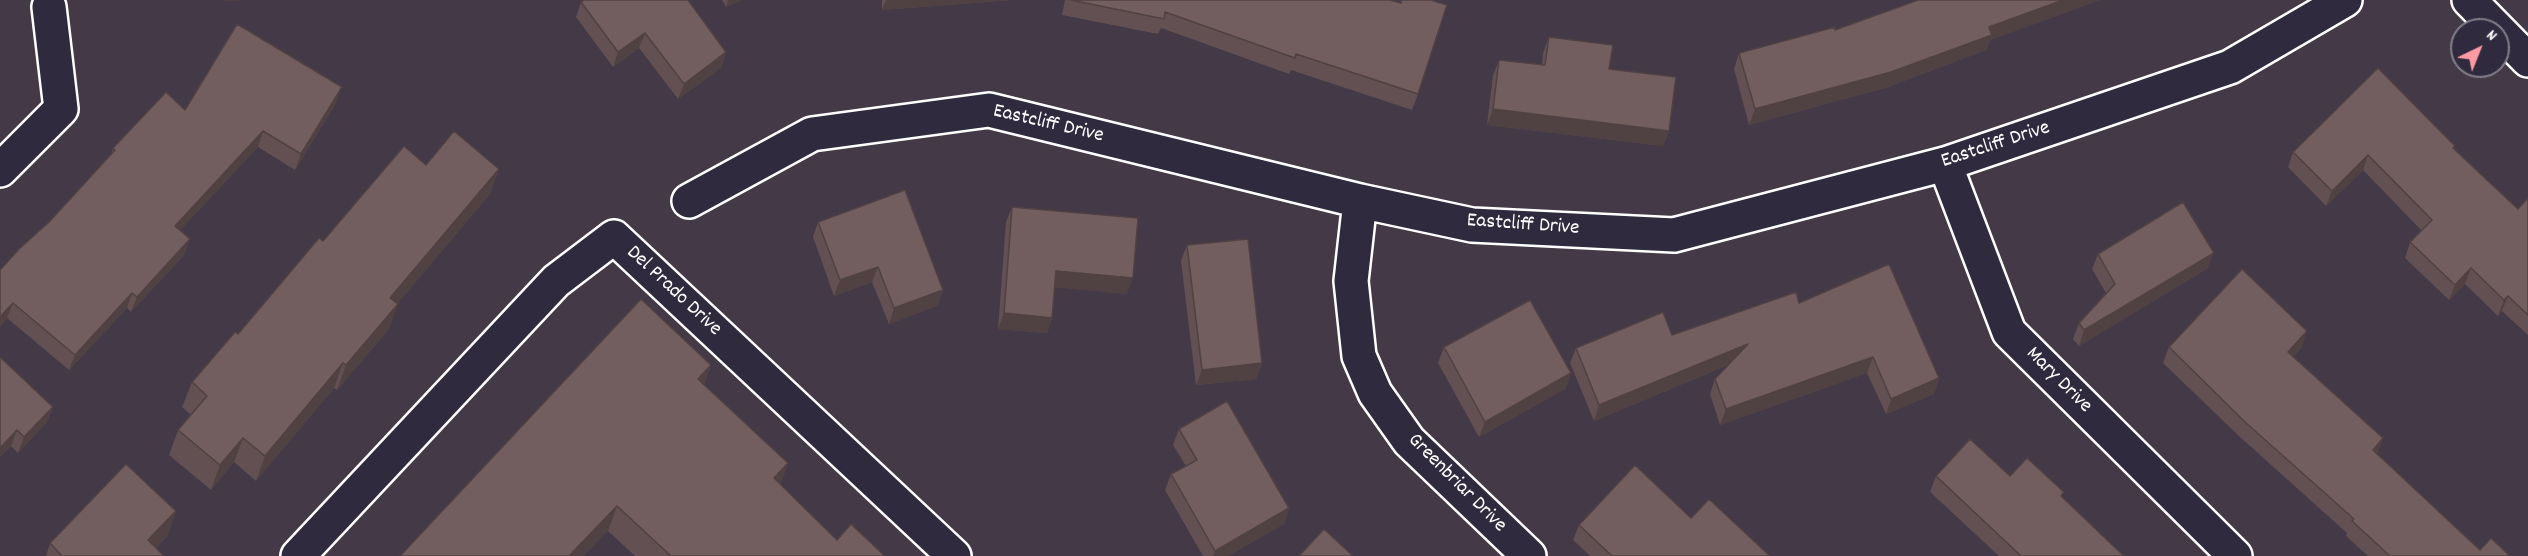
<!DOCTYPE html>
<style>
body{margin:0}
#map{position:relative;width:2528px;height:556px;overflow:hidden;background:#433947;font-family:Dekko,sans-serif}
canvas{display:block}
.north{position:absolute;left:2450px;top:18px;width:60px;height:60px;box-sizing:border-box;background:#2f2a3d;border:2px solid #827f8b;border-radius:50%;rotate:43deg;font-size:16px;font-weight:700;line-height:24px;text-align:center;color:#fff}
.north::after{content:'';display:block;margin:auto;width:21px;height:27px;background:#ff9aa2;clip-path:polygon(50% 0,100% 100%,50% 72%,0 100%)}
</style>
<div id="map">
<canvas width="2528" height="556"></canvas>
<div class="north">N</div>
</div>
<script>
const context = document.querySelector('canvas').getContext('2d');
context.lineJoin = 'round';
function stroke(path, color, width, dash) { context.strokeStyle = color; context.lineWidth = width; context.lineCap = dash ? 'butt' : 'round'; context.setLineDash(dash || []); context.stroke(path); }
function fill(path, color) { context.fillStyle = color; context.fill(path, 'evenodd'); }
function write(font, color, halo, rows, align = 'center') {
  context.font = font + ' Dekko,sans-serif'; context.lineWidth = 4.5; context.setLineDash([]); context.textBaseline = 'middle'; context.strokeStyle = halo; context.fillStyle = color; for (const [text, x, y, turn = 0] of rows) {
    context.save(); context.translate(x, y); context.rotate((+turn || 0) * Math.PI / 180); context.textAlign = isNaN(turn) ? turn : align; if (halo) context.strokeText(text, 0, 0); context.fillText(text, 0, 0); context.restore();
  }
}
const street = new Path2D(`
 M 1945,164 L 2009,332 L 2235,556
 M 0,170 L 61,109 L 49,7
 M 689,201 L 812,134 L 989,110 L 1360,201 L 1472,225 L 1674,235 L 1945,164 L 2230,67 L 2345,0
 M 1360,201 L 1351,281 L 1359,356 L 1375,393 L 1409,441 L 1529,556
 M 298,556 L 556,281 L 614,237 L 954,556`);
const secondary = new Path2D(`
 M 2469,0 L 2528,60`);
const wall = new Path2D(`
 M 722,0 L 741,0 L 726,7 Z
 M 882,0 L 1012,0 L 882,10 Z
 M 1065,0 L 1390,0 L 1400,3 L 1401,0 L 1431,0 L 1418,94 L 1412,110 L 1291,70 L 1289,74 L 1161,28 L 1158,34 L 1062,15 Z
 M 1918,0 L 2100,0 L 1990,40 L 1986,50 L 1885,88 L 1749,125 L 1734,69 L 1739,53 L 1835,30 Z
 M 581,2 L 726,52 L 721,68 L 678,99 L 639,48 L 613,67 L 576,17 Z
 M 1549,37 L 1609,69 L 1669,131 L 1663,146 L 1487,125 L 1493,75 L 1499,60 L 1542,65 L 1543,53 Z
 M 336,103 L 295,170 L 258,147 L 180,230 L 190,239 L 184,255 L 131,312 L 127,308 L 69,370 L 7,318 L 0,327 L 49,222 L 111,155 L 113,148 Z
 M 2455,146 L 2454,149 L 2518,209 L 2528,198 L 2528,335 L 2502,311 L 2498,316 L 2465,284 L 2449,300 L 2405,258 L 2410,242 L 2422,231 L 2363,170 L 2326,206 L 2288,167 L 2293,152 Z
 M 426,165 L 499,169 L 490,194 L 397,304 L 389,329 L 337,390 L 334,388 L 256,481 L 234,462 L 211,490 L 169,455 L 178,430 L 191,415 L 182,407 L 192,382 L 238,334 L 323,241 Z
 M 1012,207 L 1127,294 L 1055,287 L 1052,318 L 1047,333 L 998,329 L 1006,222 Z
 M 818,222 L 943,290 L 937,306 L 889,324 L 872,282 L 834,296 L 813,237 Z
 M 1187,245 L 1262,363 L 1256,379 L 1196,385 L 1181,261 Z
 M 2098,254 L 2208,268 L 2079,346 L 2073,339 L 2079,323 L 2106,293 L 2092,269 Z
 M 1799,303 L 1939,378 L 1934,394 L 1886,414 L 1867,373 L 1720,425 L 1710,394 L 1715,379 L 1728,365 L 1594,421 L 1570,363 L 1576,348 L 1672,335 Z
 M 1444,347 L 1571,373 L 1565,389 L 1479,437 L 1438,363 Z
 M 2169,347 L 2302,347 L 2293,357 L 2383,438 L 2377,454 L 2480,550 L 2510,556 L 2368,556 L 2346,536 L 2347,533 L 2240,437 L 2163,363 Z
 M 0,357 L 53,407 L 47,422 L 18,453 L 11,446 L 0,457 Z
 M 711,365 L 704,385 L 788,463 L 780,485 L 837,540 L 885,556 L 635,556 L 608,531 L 400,556 Z
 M 1179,429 L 1289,508 L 1284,524 L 1228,556 L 1203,556 L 1165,490 L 1171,474 L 1186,466 L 1173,445 Z
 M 1936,476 L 2010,476 L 2062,497 L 2124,556 L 1999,556 L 1930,492 Z
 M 176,511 L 167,536 L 156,548 L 164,556 L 46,556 L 50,543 Z
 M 1691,518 L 1770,556 L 1590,556 L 1573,540 L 1579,525 Z`);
const shadedWall = new Path2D(`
 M 223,0 L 255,0 L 222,1 Z
 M 728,0 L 741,0 L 726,7 Z
 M 886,0 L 1012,0 L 882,10 Z
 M 2063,0 L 2100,0 L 1990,40 L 1986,50 L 1885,88 L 1749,125 L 1755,109 Z
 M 645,33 L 639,48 L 613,67 L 618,52 Z
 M 726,52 L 721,68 L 678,99 L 684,84 Z
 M 342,87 L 336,103 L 295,170 L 301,154 Z
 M 1493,109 L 1669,131 L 1663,146 L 1487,125 Z
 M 263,131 L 258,147 L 170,241 L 175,226 Z
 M 2368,155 L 2363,170 L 2326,206 L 2332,191 Z
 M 499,169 L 490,194 L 381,323 L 390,298 Z
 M 190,239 L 184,255 L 131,312 L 137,297 Z
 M 2214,253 L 2208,268 L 2079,346 L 2084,330 Z
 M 878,267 L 872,282 L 834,296 L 840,280 Z
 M 2471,268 L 2465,284 L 2449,300 L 2455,285 Z
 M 1056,271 L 1133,278 L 1127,294 L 1050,287 Z
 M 943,290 L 937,306 L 889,324 L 894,308 Z
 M 132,293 L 127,308 L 69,370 L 75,355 Z
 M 2508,296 L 2502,311 L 2498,316 L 2504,300 Z
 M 13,303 L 7,318 L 0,327 L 0,317 Z
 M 398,304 L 389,329 L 337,390 L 346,365 Z
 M 1004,313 L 1052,318 L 1047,333 L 998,329 Z
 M 2307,331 L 2302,347 L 2282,368 L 2288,352 Z
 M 1748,344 L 1742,359 L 1594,421 L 1599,405 Z
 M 1873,357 L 1867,373 L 1720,425 L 1726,409 Z
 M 343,363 L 334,388 L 256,481 L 265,456 Z
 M 1262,363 L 1256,379 L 1196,385 L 1202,370 Z
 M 711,365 L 702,390 L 698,379 Z
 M 1571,373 L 1565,389 L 1479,437 L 1485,422 Z
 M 1939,378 L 1934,394 L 1886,414 L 1891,399 Z
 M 53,407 L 47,422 L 18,453 L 24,437 Z
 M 17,430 L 11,446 L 0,457 L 0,448 Z
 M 243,438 L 234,462 L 211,490 L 220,465 Z
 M 2383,438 L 2378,454 L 2367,465 L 2373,450 Z
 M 788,463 L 779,488 L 774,478 Z
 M 617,506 L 608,531 L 584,556 L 569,556 Z
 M 1289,508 L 1284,524 L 1228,556 L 1213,556 L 1215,551 Z
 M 176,511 L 167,536 L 148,556 L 148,540 Z`);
const building = new Path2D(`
 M 584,0 L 688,0 L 726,52 L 684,84 L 645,33 L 618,52 L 581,2 Z
 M 1071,0 L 1390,0 L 1401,3 L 1402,0 L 1431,0 L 1447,5 L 1418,94 L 1296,54 L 1295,58 L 1165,12 L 1164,19 Z
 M 1918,0 L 2063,0 L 1989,27 L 1992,35 L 1891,72 L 1755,109 L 1739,53 L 1835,27 L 1835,30 Z
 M 237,24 L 342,87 L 301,154 L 263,131 L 175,226 L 190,239 L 137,297 L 132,293 L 75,355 L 13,303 L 0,317 L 0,270 L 19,249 L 49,222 L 115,150 L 113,148 L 166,92 L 185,110 Z
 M 1549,37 L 1613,45 L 1609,69 L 1676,77 L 1669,131 L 1493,109 L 1499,60 L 1545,65 Z
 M 2378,68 L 2455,146 L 2453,148 L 2518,209 L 2528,198 L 2528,315 L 2508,296 L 2504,300 L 2471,268 L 2455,285 L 2410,242 L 2432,220 L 2368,155 L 2332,191 L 2293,152 Z
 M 454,131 L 499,169 L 390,298 L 398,304 L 346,365 L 343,363 L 265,456 L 243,438 L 220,465 L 178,430 L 207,396 L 192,382 L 235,332 L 238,334 L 319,238 L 323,241 L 404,146 L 426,165 Z
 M 905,190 L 943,290 L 894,308 L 878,267 L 840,280 L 818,222 Z
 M 2183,202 L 2214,253 L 2084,330 L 2079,323 L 2115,284 L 2098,254 Z
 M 1012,207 L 1138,218 L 1133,278 L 1056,271 L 1052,318 L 1004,313 Z
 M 1248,239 L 1262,363 L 1202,370 L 1187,245 Z
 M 1889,264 L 1939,378 L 1891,399 L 1873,357 L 1726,409 L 1715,379 L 1748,344 L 1599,405 L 1576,348 L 1663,312 L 1672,335 L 1796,292 L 1799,303 Z
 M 2242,269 L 2307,331 L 2288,352 L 2383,438 L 2373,450 L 2480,550 L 2491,538 L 2510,556 L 2390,556 L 2352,521 L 2354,519 L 2245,422 L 2169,347 Z
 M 641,299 L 711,365 L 698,379 L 788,463 L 774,478 L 837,540 L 851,524 L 885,556 L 671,556 L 617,506 L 569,556 L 400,556 Z
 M 1530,300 L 1571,373 L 1485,422 L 1444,347 Z
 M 0,357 L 53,407 L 24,437 L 17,430 L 0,448 Z
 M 1227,401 L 1289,508 L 1215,551 L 1171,474 L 1197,460 L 1179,429 Z
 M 1970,439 L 2010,476 L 2027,458 L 2064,492 L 2061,496 L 2124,556 L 2021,556 L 1936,476 Z
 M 126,464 L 176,511 L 148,540 L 164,556 L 60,556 L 61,555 L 50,543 Z
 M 1635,465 L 1691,518 L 1709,499 L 1770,556 L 1612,556 L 1579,525 Z
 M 1324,529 L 1353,556 L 1299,556 Z`);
const streetNames = [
 ["Eastcliff Drive",1048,125,13],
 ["Eastcliff Drive",1996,146,-18],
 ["Eastcliff Drive",1523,226,4],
 ["Del Prado Drive",673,292,43],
 ["Mary Drive",2058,381,45],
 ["Greenbriar Drive",1456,484,45]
];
stroke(street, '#fff', 38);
stroke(secondary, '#fff', 38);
stroke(street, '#2f2a3d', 33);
stroke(secondary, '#2f2a3d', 33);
fill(wall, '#625052');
fill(shadedWall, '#504142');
fill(building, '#725d5f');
stroke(building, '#504142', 1.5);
write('21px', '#fff', '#2f2a3d', streetNames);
</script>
